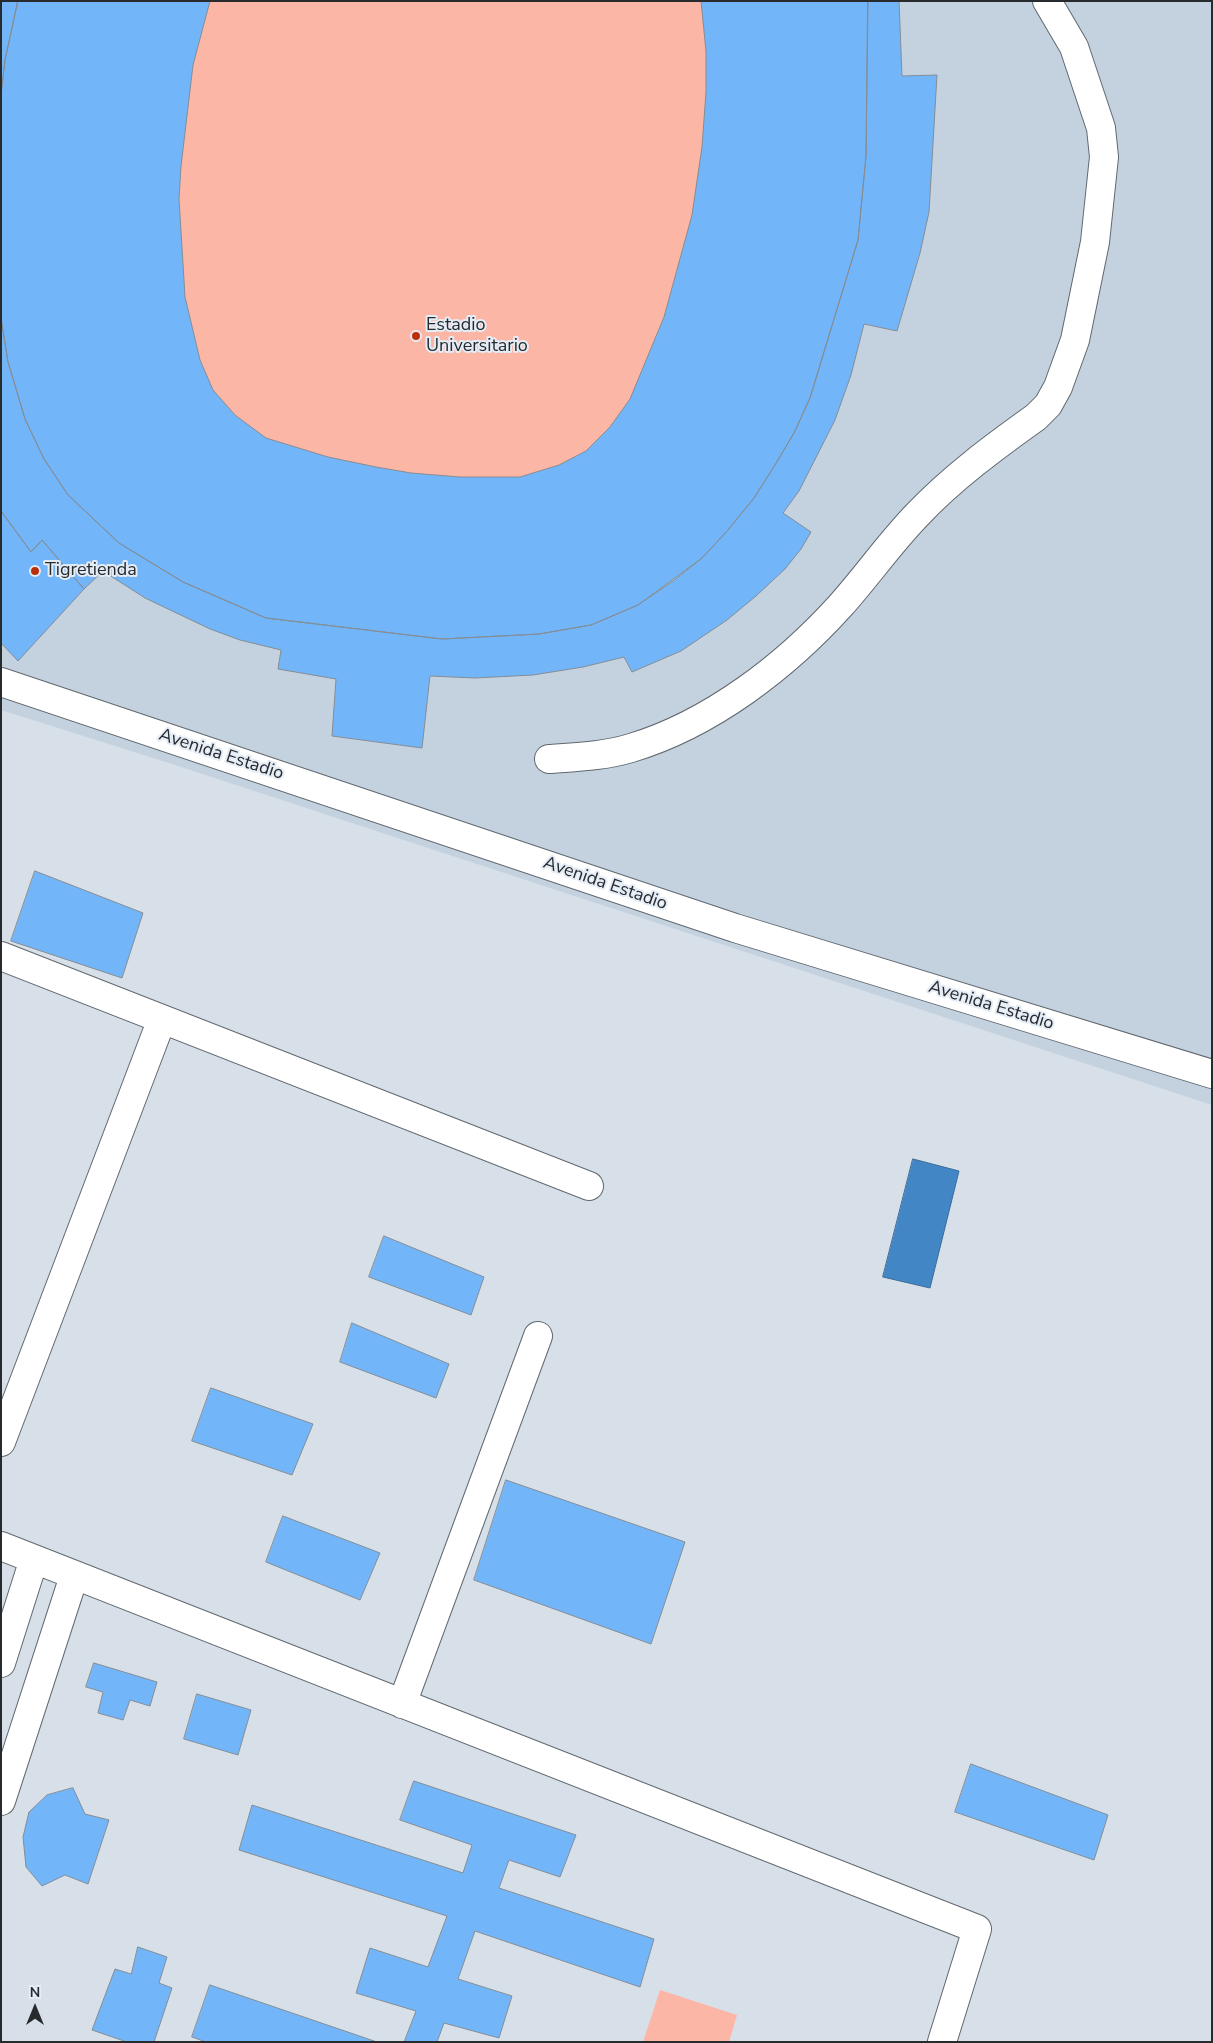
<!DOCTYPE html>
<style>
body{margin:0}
#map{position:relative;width:1213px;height:2043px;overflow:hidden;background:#d7dfe8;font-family:"Nunito Sans",sans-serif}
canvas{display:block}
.frame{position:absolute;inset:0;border:2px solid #272b2e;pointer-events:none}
.north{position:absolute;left:10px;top:1983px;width:50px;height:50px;-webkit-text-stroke:4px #e4ecf6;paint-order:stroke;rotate:0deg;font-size:14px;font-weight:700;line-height:20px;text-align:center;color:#272b2e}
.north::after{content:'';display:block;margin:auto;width:18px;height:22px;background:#272b2e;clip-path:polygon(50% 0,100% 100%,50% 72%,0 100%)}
</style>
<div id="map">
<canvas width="1213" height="2043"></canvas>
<div class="frame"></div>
<div class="north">N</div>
</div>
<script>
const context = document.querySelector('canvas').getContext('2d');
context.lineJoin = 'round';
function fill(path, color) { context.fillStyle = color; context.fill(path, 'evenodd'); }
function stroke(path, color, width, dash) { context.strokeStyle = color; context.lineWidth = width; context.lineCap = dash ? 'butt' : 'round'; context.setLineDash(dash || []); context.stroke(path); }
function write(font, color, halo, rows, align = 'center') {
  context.font = font + ' "Nunito Sans",sans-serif'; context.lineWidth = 4; context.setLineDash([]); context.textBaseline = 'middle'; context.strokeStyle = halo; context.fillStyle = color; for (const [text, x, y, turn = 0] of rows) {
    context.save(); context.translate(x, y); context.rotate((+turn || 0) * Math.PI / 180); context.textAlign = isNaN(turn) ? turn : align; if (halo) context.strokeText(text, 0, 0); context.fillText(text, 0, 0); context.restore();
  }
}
const built = new Path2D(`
 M 1,1 L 1212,1 L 1212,1105 L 169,763 L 1,710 Z`);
const green = new Path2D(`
 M 18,1 L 868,1 L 823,355 L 266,618 Z
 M 660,1990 L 737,2015 L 729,2042 L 643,2042 Z`);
const water = new Path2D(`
 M 913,1159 L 959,1171 L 930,1288 L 883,1277 Z`);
const building = new Path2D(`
 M 1,1 L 18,1 L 5,60 L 1,95 Z
 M 18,1 L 210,1 L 193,65 L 181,166 L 179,199 L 185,297 L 200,360 L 213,390 L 235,415 L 266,438 L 328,457 L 376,467 L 411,473 L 460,477 L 520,477 L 559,465 L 586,451 L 610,427 L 630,399 L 664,317 L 692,215 L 702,147 L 706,92 L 706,51 L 701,1 L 868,1 L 866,156 L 858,240 L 810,398 L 794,433 L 775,465 L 754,498 L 728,530 L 702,558 L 673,581 L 638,605 L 591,625 L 539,634 L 442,639 L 266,618 L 183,582 L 119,543 L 68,495 L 44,459 L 25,419 L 8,362 L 1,318 L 1,95 L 5,60 Z
 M 868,1 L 899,1 L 902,76 L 937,75 L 929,212 L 920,253 L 897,331 L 864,324 L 851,375 L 835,420 L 799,491 L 783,513 L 811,532 L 801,549 L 785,569 L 756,596 L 727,620 L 681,651 L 632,672 L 624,657 L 583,667 L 533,675 L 475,678 L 430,676 L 422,748 L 332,736 L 336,679 L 278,669 L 281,650 L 240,640 L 210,629 L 145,598 L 103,571 L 84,589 L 42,540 L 31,552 L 1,511 L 1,318 L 8,362 L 25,419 L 44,459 L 68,495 L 119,543 L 183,582 L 266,618 L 442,639 L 539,634 L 591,625 L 638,605 L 702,558 L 728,530 L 754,498 L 775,465 L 794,433 L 810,398 L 858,240 L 866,156 Z
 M 1,511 L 31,552 L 42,540 L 84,589 L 18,661 L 1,643 Z
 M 35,871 L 143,913 L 122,978 L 11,941 Z
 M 384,1236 L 484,1277 L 471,1315 L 369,1277 Z
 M 352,1323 L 449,1364 L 436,1398 L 340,1362 Z
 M 211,1388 L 313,1424 L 292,1475 L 192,1441 Z
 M 506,1480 L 685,1542 L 651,1644 L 474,1580 Z
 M 283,1516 L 380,1553 L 360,1600 L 266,1562 Z
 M 94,1663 L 157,1682 L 150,1706 L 130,1700 L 123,1720 L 98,1713 L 103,1692 L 86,1687 Z
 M 197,1694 L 251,1710 L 238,1755 L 184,1739 Z
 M 971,1764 L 1108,1815 L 1094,1860 L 955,1812 Z
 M 414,1781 L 576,1835 L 560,1877 L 509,1860 L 499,1888 L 654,1939 L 640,1987 L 475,1931 L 458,1979 L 512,1996 L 499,2038 L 444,2023 L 437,2042 L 404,2042 L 416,2011 L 356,1993 L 370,1948 L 428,1967 L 447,1916 L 239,1850 L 252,1805 L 463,1873 L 472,1845 L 400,1820 Z
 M 73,1788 L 85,1814 L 109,1820 L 88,1884 L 65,1875 L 42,1886 L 26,1867 L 23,1837 L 29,1812 L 47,1795 Z
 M 138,1947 L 167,1957 L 159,1983 L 172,1988 L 154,2042 L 127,2042 L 92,2030 L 115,1969 L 131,1974 Z
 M 210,1985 L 377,2042 L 206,2042 L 192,2037 Z`);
const minor = new Path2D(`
 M 1,682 L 735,928 L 1212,1074
 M 549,759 C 576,757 605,756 631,748 C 711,724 786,666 841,605 C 867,576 889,544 917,515 C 952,478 994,447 1036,417 L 1048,405 L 1058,387 L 1075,340 L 1095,242 L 1104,157 L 1101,128 L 1074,47 L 1047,1
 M 1,956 L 589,1186
 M 1,1442 L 162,1019
 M 1,1546 L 977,1929 L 942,2042
 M 1,1663 L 34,1559
 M 402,1704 L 538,1336
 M 1,1801 L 74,1576`);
const markers = [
 [416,336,5,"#ba2f0a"],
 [35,571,5,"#ba2f0a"]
];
const poiNames = [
 ["Estadio",426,326],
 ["Universitario",426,347],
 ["Tigretienda",45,571]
];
const streetNames = [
 ["Avenida Estadio",221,755,18],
 ["Avenida Estadio",605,884,19],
 ["Avenida Estadio",991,1006,17]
];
fill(built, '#c4d2e0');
fill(green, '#fcb6a5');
fill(water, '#4386c5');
stroke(water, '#3b6b98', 1);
fill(building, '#72b6f9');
stroke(building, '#858d95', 1);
stroke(minor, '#60686f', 30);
stroke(minor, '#fff', 28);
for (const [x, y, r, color] of markers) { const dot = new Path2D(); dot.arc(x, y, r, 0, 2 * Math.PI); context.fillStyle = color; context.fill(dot); stroke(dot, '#e4ecf6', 2); }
write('18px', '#272b2e', '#e4ecf6', poiNames, 'left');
write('18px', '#272b2e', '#e4ecf6', streetNames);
</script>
